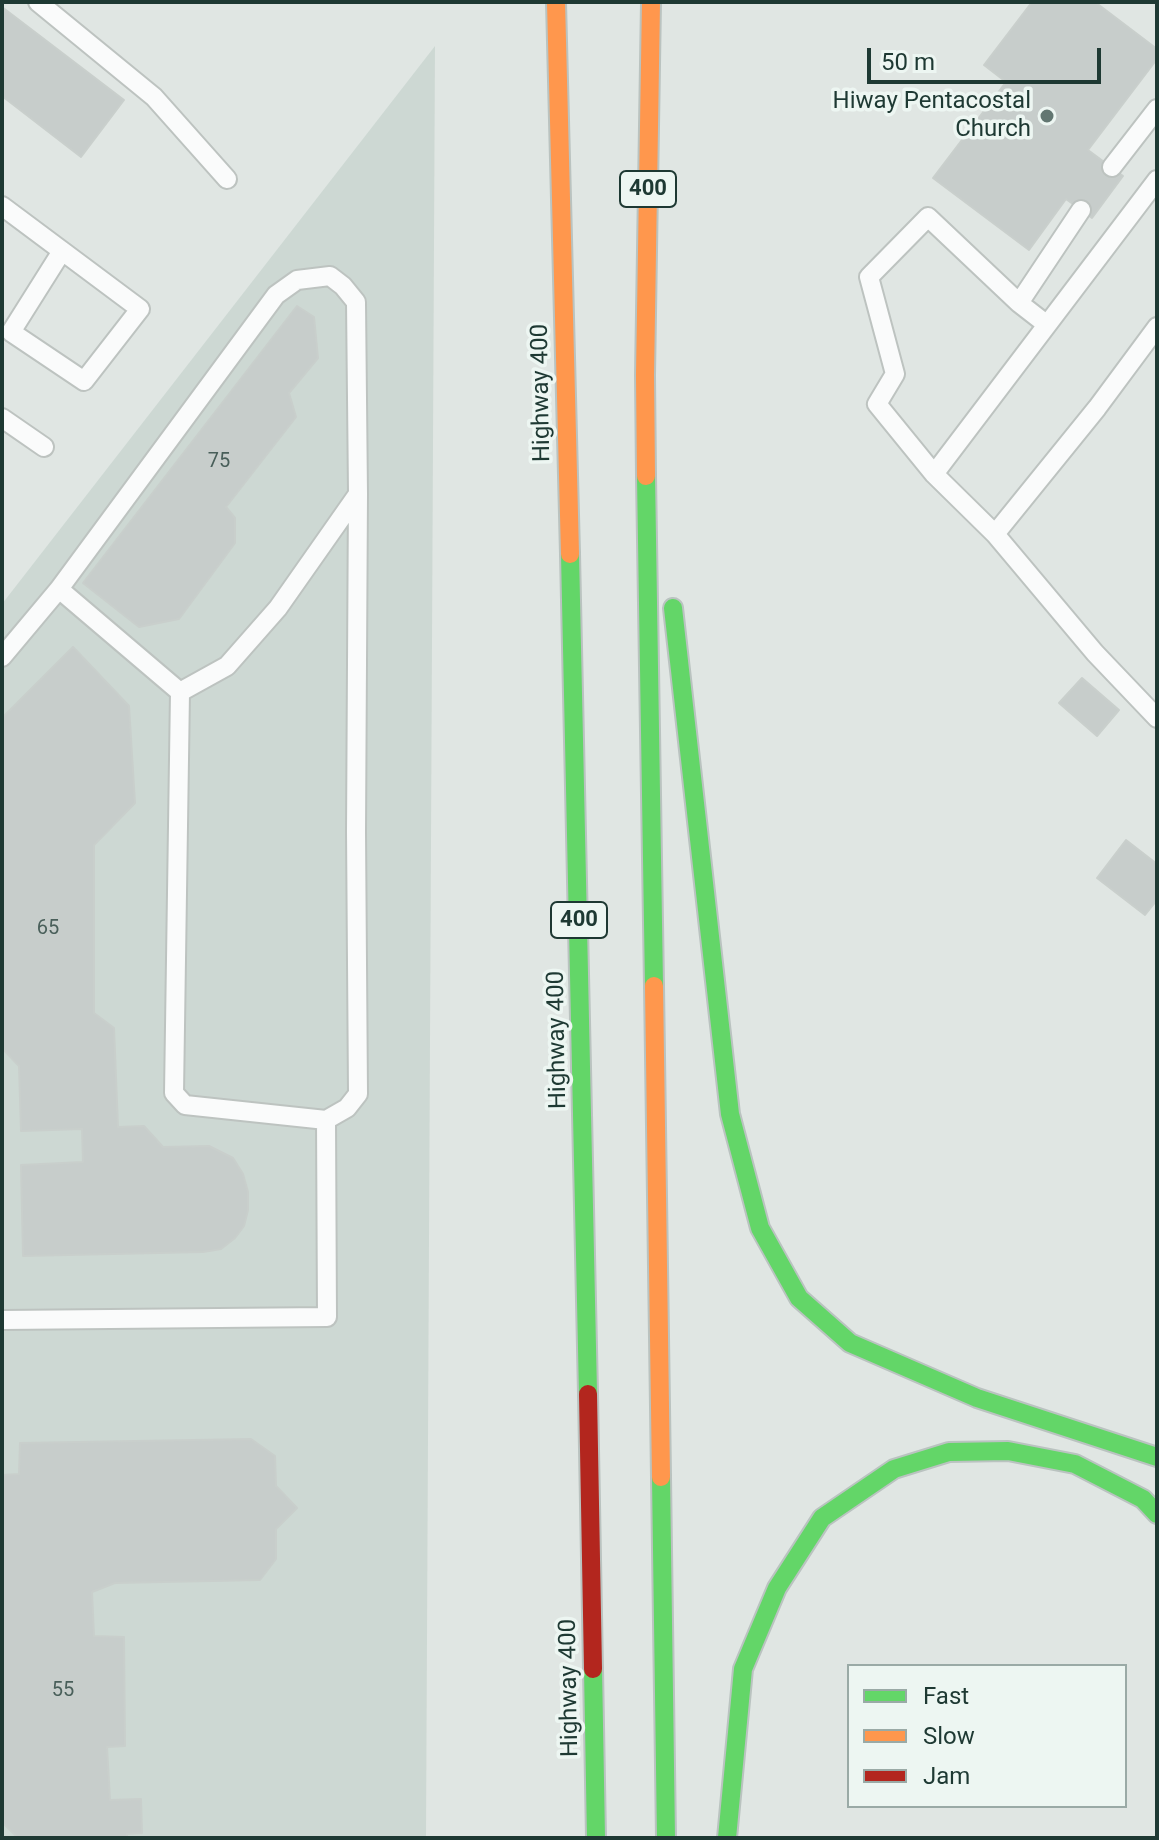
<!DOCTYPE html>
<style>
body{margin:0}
#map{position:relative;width:1159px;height:1840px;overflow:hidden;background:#e0e6e3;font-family:Roboto,sans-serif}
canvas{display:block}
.frame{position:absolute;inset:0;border:4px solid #1e3933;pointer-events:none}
.legend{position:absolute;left:847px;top:1664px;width:280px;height:144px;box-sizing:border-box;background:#edf6f2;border:2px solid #9aaaa6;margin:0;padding:10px 14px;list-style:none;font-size:24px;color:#1e3933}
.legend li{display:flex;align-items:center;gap:16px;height:40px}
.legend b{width:40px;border:2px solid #9aaaa6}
.scale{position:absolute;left:867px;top:48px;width:234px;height:36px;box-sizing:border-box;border:4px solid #1e3933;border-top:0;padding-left:10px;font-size:24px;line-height:28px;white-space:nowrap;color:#1e3933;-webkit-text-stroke:6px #edf6f2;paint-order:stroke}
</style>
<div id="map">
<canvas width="1159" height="1840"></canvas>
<div class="frame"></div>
<ul class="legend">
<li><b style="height:10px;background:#63d668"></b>Fast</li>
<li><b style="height:10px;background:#ff974d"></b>Slow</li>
<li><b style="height:10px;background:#b3261e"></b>Jam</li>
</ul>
<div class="scale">50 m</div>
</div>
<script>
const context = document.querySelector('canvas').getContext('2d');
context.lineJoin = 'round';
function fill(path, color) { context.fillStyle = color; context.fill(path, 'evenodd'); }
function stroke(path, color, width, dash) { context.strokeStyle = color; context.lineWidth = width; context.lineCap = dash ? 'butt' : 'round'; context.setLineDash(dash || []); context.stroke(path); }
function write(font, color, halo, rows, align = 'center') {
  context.font = font + ' Roboto,sans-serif'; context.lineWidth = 7; context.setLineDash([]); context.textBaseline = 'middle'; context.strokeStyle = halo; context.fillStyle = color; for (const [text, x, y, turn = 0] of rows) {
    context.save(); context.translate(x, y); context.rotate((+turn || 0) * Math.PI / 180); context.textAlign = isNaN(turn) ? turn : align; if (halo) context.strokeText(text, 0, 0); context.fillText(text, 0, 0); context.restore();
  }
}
const built = new Path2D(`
 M 435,46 L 426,1838 L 2,1838 L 2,604 Z`);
const building = new Path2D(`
 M 1032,2 L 1095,2 L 1157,49 L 1157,59 L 1088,150 L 1123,176 L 1092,218 L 1066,199 L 1029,250 L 933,178 L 1006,82 L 984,65 Z
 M 2,7 L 124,100 L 81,157 L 2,96 Z
 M 297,306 L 314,317 L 318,358 L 289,393 L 296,417 L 226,507 L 235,518 L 235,543 L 179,619 L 139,627 L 83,583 Z
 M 73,647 L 129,706 L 135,803 L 94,845 L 94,1013 L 114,1028 L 118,1127 L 144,1126 L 163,1147 L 209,1146 L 233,1158 L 243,1174 L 248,1192 L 248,1210 L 244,1226 L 235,1238 L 221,1249 L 203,1252 L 23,1256 L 21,1165 L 83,1162 L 82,1129 L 21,1131 L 19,1066 L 2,1048 L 2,718 Z
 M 1082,678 L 1119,710 L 1097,736 L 1059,703 Z
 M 1126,840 L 1157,864 L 1157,900 L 1145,915 L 1097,878 Z
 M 251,1439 L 275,1456 L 276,1486 L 297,1508 L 276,1529 L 276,1559 L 260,1580 L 115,1583 L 92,1592 L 94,1636 L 124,1637 L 125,1746 L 107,1747 L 110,1800 L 141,1799 L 142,1833 L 127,1834 L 127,1838 L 18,1838 L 2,1822 L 2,1475 L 19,1474 L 20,1443 Z`);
const lane = new Path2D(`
 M 38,2 L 154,97 L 227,179
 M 1112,167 L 1157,109
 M 2,206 L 140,309 L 84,381 L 11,332 L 62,251
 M 1019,303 L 1081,210
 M 1046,324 L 1019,303 L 928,217 L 869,277 L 895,374 L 877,404 L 934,474 L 995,534 L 1095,653 L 1157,718
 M 2,418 L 44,447
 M 934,474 L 1157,180
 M 995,534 L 1097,408 L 1157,327
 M 59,589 L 276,295 L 297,280 L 330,276 L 343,286 L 356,302 L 358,494
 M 2,657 L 59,589 L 180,692 L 227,666 L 278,608 L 358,494 L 356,831 L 358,1094 L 347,1108 L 326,1120 L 327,1317 L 2,1320
 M 180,692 L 174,1093 L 185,1105 L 326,1120`);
const fast = new Path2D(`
 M 646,476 L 654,986
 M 570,554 L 588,1394
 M 673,608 L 730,1114 L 760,1228 L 799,1298 L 850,1343 L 977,1398 L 1157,1457
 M 661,1477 L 666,1838
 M 593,1669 L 596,1838
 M 727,1838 L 743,1669 L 777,1588 L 822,1518 L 894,1469 L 949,1452 L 1008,1451 L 1075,1464 L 1143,1499 L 1157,1514`);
const slow = new Path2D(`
 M 556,2 L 570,554
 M 646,476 L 645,375 L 651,2
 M 654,986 L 661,1477`);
const jam = new Path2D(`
 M 588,1394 L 593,1669`);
const markers = [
 [1047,116,8,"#627671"]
];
const numberNames = [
 ["75",219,462],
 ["65",48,929],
 ["55",63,1691]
];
const shields = [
 [648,189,56],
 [579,920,56]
];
const shieldNames = [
 ["400",648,189],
 ["400",579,920]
];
const poiNames = [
 ["Hiway Pentacostal",1031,102],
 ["Church",1031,130]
];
const streetNames = [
 ["Highway 400",542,393,-91],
 ["Highway 400",558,1040,-91],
 ["Highway 400",570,1688,-91]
];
fill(built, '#cdd8d3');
fill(building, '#c7cdcb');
stroke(building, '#c9cfcc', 2);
stroke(lane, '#bdc3c0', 22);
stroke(fast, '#bac3c0', 22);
stroke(slow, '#bac3c0', 22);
stroke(jam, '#bac3c0', 22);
stroke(lane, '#fafbfb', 18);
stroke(fast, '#63d668', 18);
stroke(slow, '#ff974d', 18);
stroke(jam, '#b3261e', 18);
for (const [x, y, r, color] of markers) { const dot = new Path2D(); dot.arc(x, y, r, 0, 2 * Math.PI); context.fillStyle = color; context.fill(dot); stroke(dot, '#edf6f2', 3); }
write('20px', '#495f5a', null, numberNames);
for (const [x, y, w] of shields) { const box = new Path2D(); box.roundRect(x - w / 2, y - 18, w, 36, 6); context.fillStyle = '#edf6f2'; context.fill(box); stroke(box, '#1e3933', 2); }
write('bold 22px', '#1e3933', null, shieldNames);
write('24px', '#1e3933', '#edf6f2', poiNames, 'right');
write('24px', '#1e3933', '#edf6f2', streetNames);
</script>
